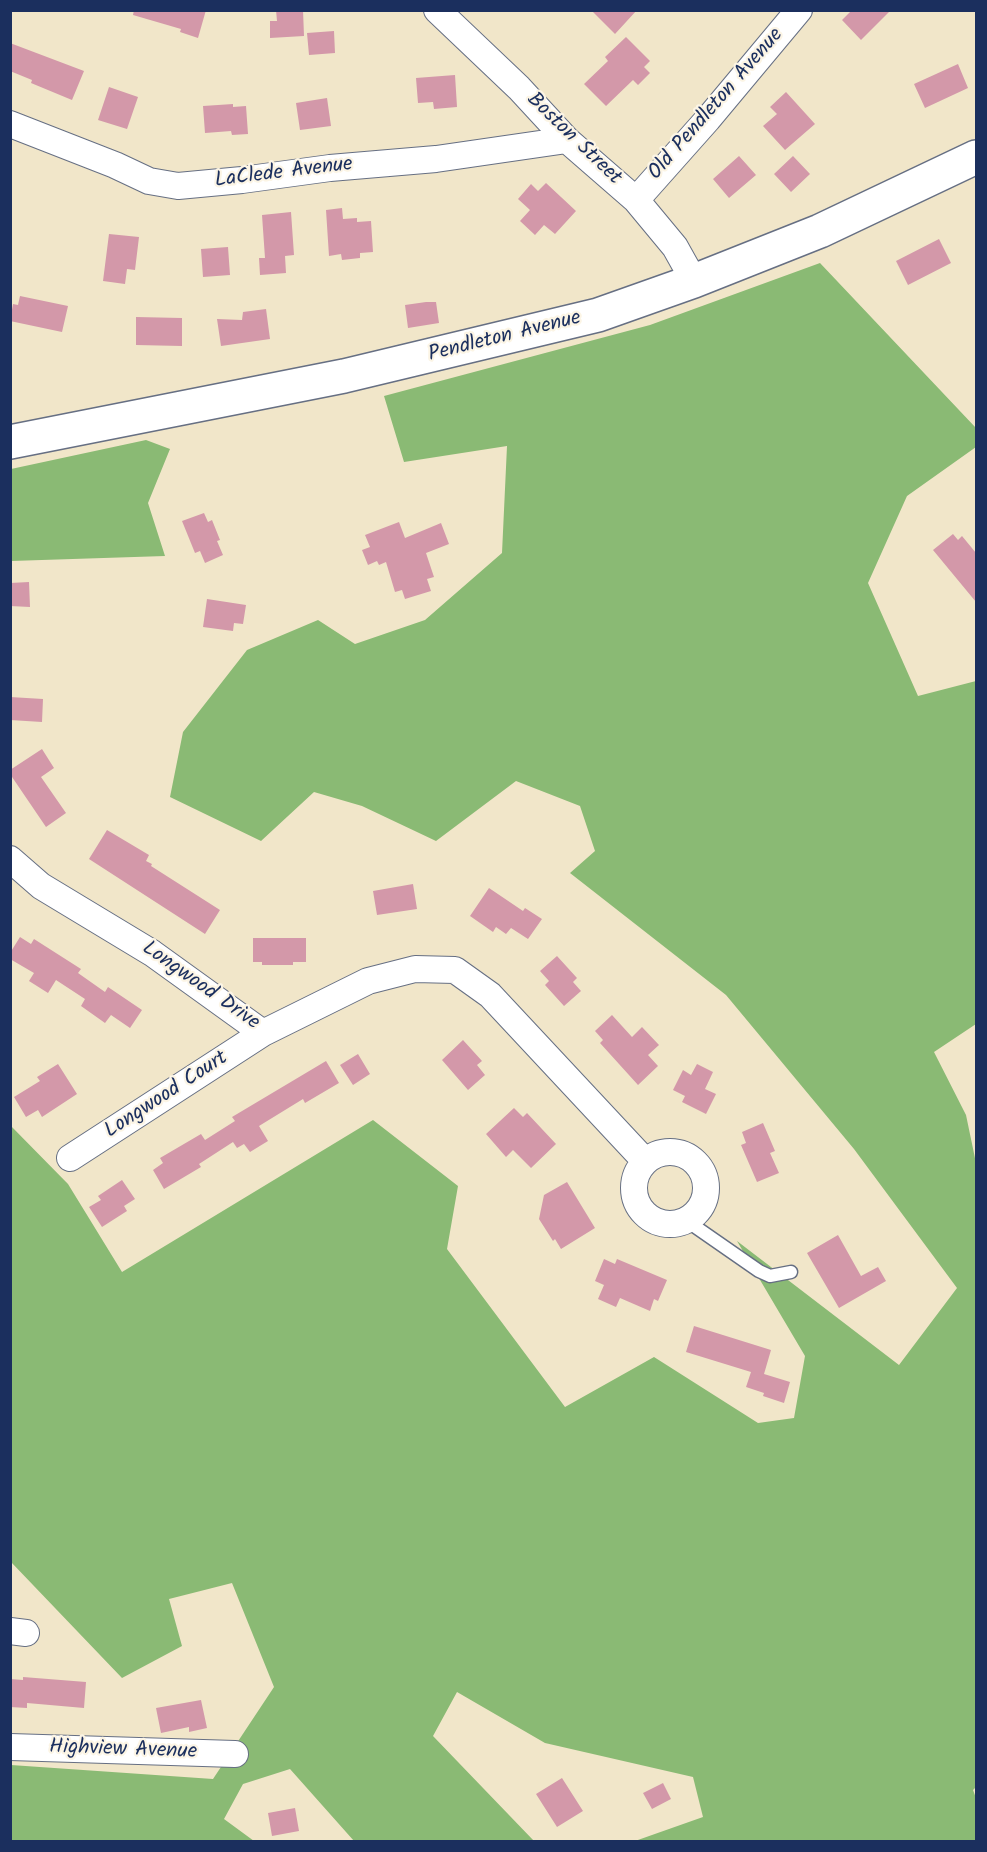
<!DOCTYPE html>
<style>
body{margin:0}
#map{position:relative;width:987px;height:1852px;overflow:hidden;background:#f1e6c9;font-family:Kalam,sans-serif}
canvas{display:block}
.frame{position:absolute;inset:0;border:12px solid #1b2f5e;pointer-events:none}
</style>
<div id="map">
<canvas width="987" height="1852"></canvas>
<div class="frame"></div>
</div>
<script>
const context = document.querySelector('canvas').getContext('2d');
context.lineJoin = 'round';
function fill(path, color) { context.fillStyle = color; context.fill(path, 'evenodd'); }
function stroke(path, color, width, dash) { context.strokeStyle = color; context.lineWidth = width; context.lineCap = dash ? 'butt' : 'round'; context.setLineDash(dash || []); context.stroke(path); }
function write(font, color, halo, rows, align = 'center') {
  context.font = font + ' Kalam,sans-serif'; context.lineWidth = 4.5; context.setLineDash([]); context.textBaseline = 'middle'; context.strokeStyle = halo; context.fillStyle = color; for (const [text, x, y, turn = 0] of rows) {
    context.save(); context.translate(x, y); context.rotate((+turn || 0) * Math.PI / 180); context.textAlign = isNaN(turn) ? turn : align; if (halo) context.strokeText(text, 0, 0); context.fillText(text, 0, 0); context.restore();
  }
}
const forest = new Path2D(`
 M 820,263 L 976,428 L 976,447 L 907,496 L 868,583 L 918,696 L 976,681 L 976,1024 L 934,1052 L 966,1115 L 976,1163 L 976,1787 L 973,1790 L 976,1798 L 976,1841 L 635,1841 L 703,1817 L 693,1777 L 545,1743 L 457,1692 L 433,1736 L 534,1841 L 354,1841 L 290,1769 L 243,1784 L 224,1819 L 254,1841 L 11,1841 L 11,1765 L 213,1779 L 274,1687 L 232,1583 L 169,1599 L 182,1646 L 122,1678 L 11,1562 L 10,1125 L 68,1184 L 122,1272 L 373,1120 L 458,1186 L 447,1249 L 565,1407 L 654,1357 L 758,1423 L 794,1418 L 805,1356 L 737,1241 L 899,1365 L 957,1288 L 854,1149 L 726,995 L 570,873 L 595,851 L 580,806 L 516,781 L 436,841 L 362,806 L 314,792 L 261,841 L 170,797 L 183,732 L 247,650 L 318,620 L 355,644 L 425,620 L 502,553 L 507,446 L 404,462 L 384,396 L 650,325 Z
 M 146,440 L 170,449 L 148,503 L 165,556 L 11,561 L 11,469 Z`);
const building = new Path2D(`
 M 134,10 L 206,10 L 198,38 L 180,32 L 181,29 L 133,15 Z
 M 276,10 L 303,10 L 304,36 L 270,38 L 270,21 L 277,21 Z
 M 591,10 L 637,10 L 615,34 Z
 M 852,10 L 891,10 L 861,40 L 842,20 Z
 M 334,31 L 335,53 L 309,55 L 307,33 Z
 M 626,37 L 650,61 L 644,67 L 650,73 L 638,85 L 633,80 L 606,106 L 584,84 L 608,61 L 605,57 Z
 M 10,43 L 84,71 L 72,100 L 31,83 L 32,80 L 10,71 Z
 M 958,64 L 968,88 L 925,108 L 914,84 Z
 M 455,75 L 457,107 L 434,109 L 433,102 L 418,103 L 416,78 Z
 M 109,87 L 138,97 L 127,129 L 98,120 Z
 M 786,92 L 815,124 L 785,150 L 763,126 L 777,114 L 770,107 Z
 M 327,98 L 331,126 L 300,130 L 296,103 Z
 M 233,104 L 233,107 L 246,106 L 248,134 L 232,135 L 231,131 L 205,133 L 203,106 Z
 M 739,156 L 756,175 L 729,198 L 713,179 Z
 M 793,156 L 810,174 L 791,192 L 774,174 Z
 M 546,183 L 576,211 L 555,234 L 544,225 L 535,235 L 520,221 L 530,210 L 518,199 L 531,184 L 538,191 Z
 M 342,208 L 343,219 L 357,218 L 357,222 L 371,221 L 373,252 L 360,253 L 360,258 L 342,260 L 341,254 L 329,256 L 326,210 Z
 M 291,212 L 294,255 L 285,256 L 286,273 L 260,275 L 259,258 L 265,258 L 262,215 Z
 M 109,234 L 139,237 L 135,270 L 127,269 L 125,284 L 103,281 Z
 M 939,239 L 951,263 L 908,285 L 896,261 Z
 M 228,247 L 230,275 L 203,277 L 201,249 Z
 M 20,296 L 68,306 L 62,332 L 10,321 L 13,304 L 18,305 Z
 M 426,302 L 436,302 L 439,323 L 408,328 L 405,305 Z
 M 266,309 L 270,339 L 221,346 L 217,319 L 242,320 L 243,312 Z
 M 136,317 L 182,318 L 182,346 L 136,345 Z
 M 204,513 L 208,522 L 212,520 L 220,540 L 217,541 L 223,555 L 205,563 L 200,551 L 195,553 L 182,521 Z
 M 399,522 L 405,538 L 441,523 L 449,544 L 426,553 L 434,577 L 427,579 L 431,591 L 405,599 L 402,590 L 395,592 L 386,562 L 379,565 L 377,561 L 368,565 L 362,550 L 370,547 L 365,535 Z
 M 953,534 L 958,540 L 962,536 L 976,553 L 976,602 L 933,550 Z
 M 29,582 L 30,607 L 10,606 L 10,583 Z
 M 207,599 L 246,605 L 243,624 L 234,623 L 233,631 L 203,627 Z
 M 10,697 L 43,699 L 42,722 L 10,720 Z
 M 42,749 L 54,768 L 41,777 L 66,813 L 46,827 L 10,774 L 10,770 Z
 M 107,830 L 149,855 L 146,861 L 152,864 L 151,866 L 220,910 L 205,934 L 89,859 Z
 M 413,884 L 417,909 L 377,915 L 373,891 Z
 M 489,888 L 523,911 L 525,908 L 542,919 L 528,939 L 511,928 L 506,934 L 496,927 L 493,932 L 470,916 Z
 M 20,937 L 31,944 L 34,939 L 81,969 L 78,973 L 105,992 L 108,987 L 142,1010 L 130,1028 L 111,1015 L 105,1023 L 81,1006 L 85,999 L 56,980 L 48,993 L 29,981 L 34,973 L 10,959 L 10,953 Z
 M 253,938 L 306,938 L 306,962 L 293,962 L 293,965 L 262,965 L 262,962 L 253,962 Z
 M 557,956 L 577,978 L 573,982 L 581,991 L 564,1006 L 545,985 L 549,981 L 540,971 Z
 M 612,1015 L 632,1037 L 642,1027 L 659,1045 L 648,1055 L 658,1066 L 638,1085 L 600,1043 L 603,1040 L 595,1031 Z
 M 463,1040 L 482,1061 L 477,1065 L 485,1075 L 468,1090 L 442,1060 Z
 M 358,1054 L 370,1074 L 353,1085 L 340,1065 Z
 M 326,1061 L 339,1083 L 305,1103 L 303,1099 L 259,1126 L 268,1141 L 250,1152 L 244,1144 L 237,1148 L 233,1142 L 199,1164 L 201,1167 L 164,1189 L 153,1170 L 163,1163 L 160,1158 L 201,1134 L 205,1140 L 235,1121 L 232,1117 Z
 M 58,1064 L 77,1094 L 42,1117 L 38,1110 L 26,1117 L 14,1097 L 40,1081 L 37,1077 Z
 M 697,1064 L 713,1072 L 705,1089 L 716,1094 L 706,1114 L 682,1102 L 685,1096 L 673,1090 L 683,1070 L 691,1075 Z
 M 514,1108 L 523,1117 L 527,1113 L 556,1144 L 531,1168 L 513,1150 L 506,1157 L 486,1134 Z
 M 763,1123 L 775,1151 L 770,1153 L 779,1173 L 757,1182 L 741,1145 L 746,1143 L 742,1132 Z
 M 122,1180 L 135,1199 L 124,1206 L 127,1211 L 102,1227 L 89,1207 L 101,1200 L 98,1196 Z
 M 567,1182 L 595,1228 L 561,1249 L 555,1239 L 553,1241 L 539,1219 L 544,1195 Z
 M 838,1235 L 861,1276 L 878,1267 L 886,1281 L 839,1308 L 807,1253 Z
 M 604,1259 L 615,1264 L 617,1259 L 667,1280 L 658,1301 L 654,1299 L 650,1311 L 620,1298 L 616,1307 L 598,1299 L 604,1285 L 595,1281 Z
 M 694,1326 L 771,1350 L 764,1374 L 790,1382 L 784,1403 L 763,1396 L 764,1393 L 746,1387 L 751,1372 L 686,1352 Z
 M 23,1677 L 86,1682 L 84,1708 L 27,1703 L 27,1708 L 10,1707 L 10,1679 L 23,1680 Z
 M 201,1700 L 207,1728 L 189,1732 L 189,1727 L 161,1733 L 156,1708 Z
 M 562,1778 L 583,1811 L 557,1827 L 536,1794 Z
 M 663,1783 L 671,1799 L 652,1809 L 643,1793 Z
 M 295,1808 L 299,1831 L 272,1836 L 268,1813 Z`);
const lane = new Path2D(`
 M 687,1221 L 759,1271 L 770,1276 L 791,1272`);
const street = new Path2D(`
 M 437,10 L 519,88 L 567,140 L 636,200 L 675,247 L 694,281
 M 10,124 L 115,165 L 149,181 L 178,186 L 242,180 L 330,168 L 436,159 L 567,140
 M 636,200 L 708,119 L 799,10
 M 10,859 L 41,886 L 152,953 L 263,1033 L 368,981 L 415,969 L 455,970 L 490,995 L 645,1161
 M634 1188a36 36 0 1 1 72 0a36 36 0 1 1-72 0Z
 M 70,1158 L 263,1033
 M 10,1631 L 26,1633
 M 10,1747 L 235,1754`);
const secondary = new Path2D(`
 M 10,442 L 344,376 L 598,315 L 694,281 L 820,231 L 976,157`);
const streetNames = [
 ["Old Pendleton Avenue",717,105,-49],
 ["Boston Street",573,140,44],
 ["LaClede Avenue",284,174,-7],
 ["Pendleton Avenue",505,338,-14],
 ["Longwood Drive",200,987,35],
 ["Longwood Court",167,1096,-33],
 ["Highview Avenue",123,1751,2]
];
fill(forest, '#8aba74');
fill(building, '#d398a9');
stroke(lane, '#666f83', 15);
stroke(street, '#666f83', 28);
stroke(secondary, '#666f83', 36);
stroke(lane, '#fff', 12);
stroke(street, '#fff', 26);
stroke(secondary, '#fff', 33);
write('21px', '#1b2f5e', '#fcf5e5', streetNames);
</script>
